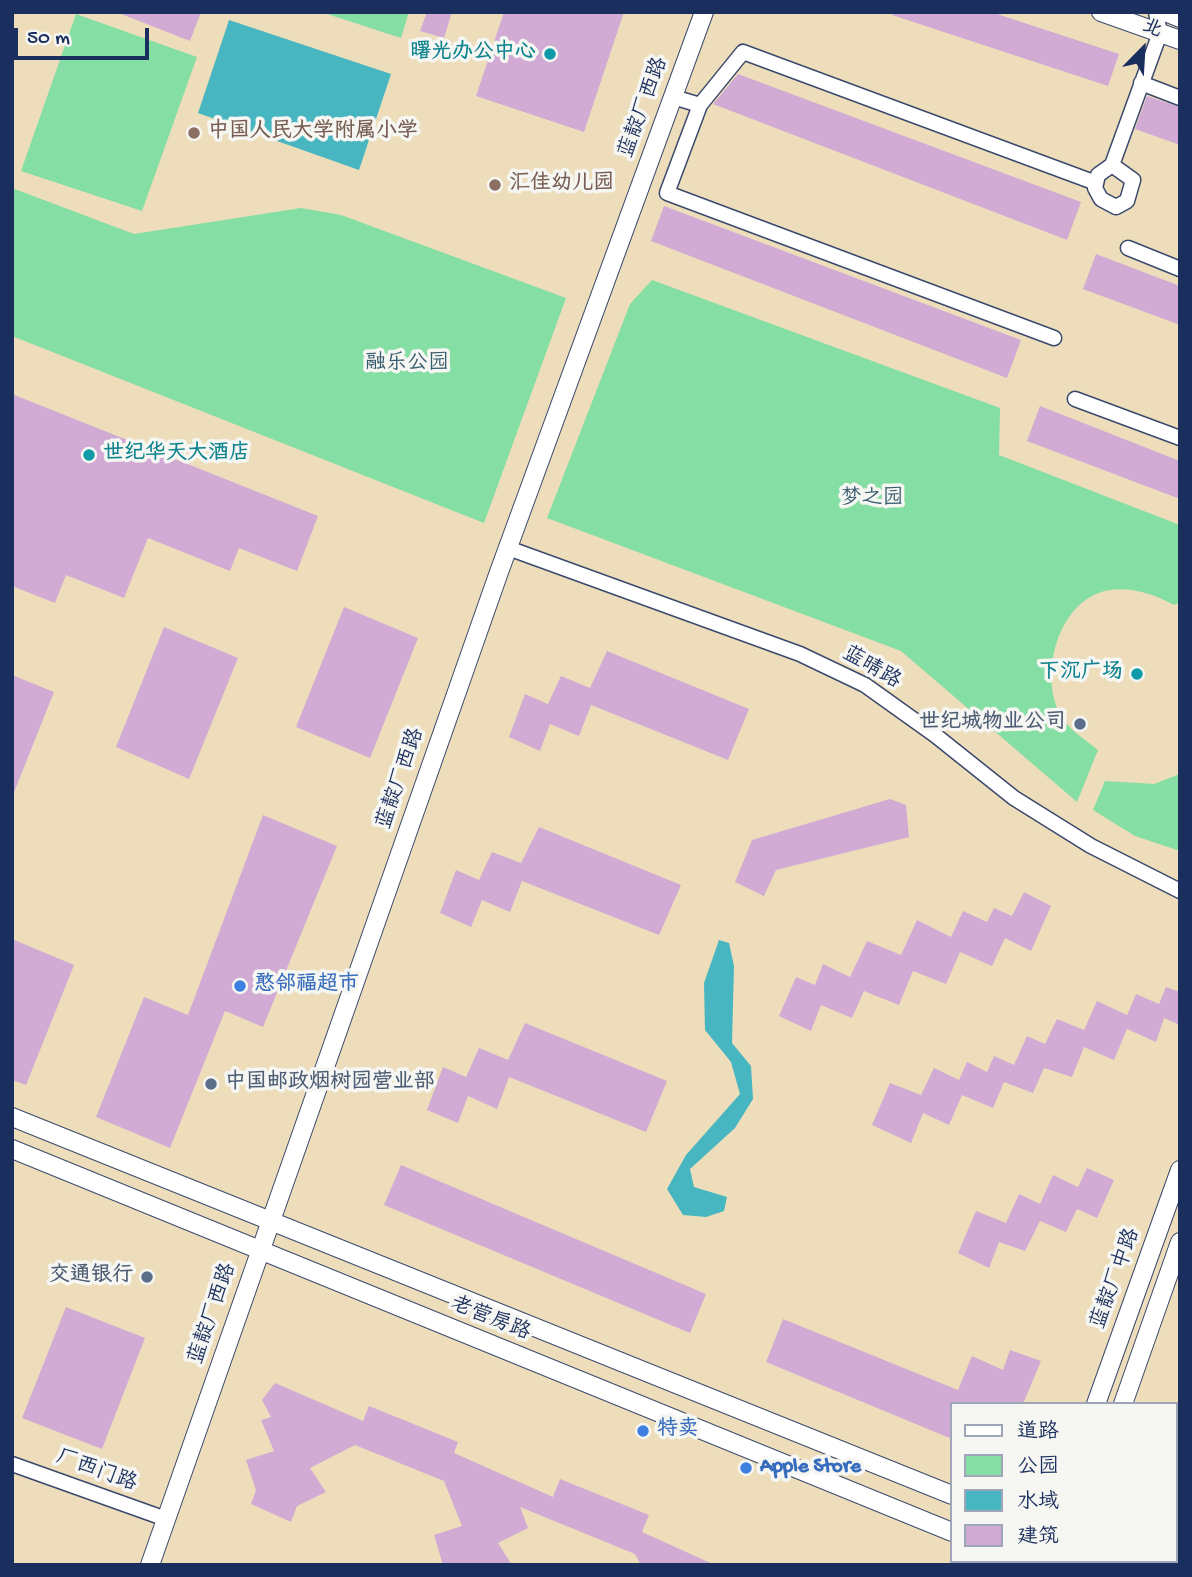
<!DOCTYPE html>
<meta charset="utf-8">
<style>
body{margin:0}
#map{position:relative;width:1192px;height:1577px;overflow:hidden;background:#edddbb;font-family:"Gochi Hand","LXGW WenKai TC",sans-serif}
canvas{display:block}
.frame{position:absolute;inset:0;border:14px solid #1b2f5e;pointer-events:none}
.legend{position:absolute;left:950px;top:1402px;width:228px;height:161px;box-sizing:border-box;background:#f6f6f2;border:2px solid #9ea6b7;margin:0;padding:9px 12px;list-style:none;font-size:21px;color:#1b2f5e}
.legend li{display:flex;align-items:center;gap:14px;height:35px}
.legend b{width:35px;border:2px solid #9ea6b7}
.north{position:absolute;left:1108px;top:14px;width:70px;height:70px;-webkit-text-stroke:5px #f6f6f2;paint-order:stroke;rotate:24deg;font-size:19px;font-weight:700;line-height:28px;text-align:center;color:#1b2f5e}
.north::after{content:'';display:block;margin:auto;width:24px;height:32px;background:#1b2f5e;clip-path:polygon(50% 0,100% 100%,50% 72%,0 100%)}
.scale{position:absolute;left:14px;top:28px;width:135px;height:32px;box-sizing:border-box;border:4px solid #1b2f5e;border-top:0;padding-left:9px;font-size:21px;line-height:24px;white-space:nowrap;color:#1b2f5e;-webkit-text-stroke:5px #f6f6f2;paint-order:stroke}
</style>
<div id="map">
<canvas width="1192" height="1577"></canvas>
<div class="frame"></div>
<ul class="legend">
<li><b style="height:9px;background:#fff"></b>道路</li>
<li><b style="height:19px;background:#85dea3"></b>公园</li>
<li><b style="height:19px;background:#47b6c0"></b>水域</li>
<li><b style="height:19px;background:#d1abd4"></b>建筑</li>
</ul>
<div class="north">北</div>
<div class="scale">50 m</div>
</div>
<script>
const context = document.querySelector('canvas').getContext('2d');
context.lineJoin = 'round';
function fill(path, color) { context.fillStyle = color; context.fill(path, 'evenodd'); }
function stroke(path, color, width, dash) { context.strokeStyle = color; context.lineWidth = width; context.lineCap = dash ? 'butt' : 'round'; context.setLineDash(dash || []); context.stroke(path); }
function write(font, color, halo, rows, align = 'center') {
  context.font = font + ' "Gochi Hand","LXGW WenKai TC",sans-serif'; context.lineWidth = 7; context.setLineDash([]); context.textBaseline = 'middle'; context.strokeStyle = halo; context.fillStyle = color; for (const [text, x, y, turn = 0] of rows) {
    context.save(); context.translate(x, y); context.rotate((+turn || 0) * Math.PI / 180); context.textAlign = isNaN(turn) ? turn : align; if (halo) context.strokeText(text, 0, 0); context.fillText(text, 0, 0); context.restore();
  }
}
const green = new Path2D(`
 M 321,12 L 409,12 L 401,38 Z
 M 76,14 L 197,57 L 142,211 L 21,171 Z
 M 12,188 L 134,234 L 301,208 L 341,215 L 566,298 L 484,523 L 12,336 Z
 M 652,280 L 1000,408 L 999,455 L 1180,525 L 1180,602 L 1174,605 C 1152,593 1122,583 1096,594 C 1053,613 1038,686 1065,722 C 1074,733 1087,741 1098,750 L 1077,802 L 901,651 L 547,518 L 630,304 Z
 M 1180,774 L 1180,851 L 1135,836 L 1093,810 L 1105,781 L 1154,784 Z`);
const water = new Path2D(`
 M 229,20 L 391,74 L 359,170 L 198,113 Z
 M 719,940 L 729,943 L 734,966 L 732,1043 L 751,1066 L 753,1099 L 735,1128 L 690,1169 L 694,1187 L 727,1197 L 724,1211 L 706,1217 L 683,1215 L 667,1189 L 686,1155 L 740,1094 L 731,1062 L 705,1030 L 704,983 Z`);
const building = new Path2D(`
 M 116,12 L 201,12 L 190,41 Z
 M 427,12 L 452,12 L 444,38 L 420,31 Z
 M 504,12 L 624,12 L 584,132 L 476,96 Z
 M 892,12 L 991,12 L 1119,54 L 1108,86 L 892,15 Z
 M 738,74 L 1081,202 L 1067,240 L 713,104 Z
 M 1147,96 L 1180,107 L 1180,145 L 1135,129 Z
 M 664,206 L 1021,340 L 1007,378 L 651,241 Z
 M 1096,254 L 1180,286 L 1180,325 L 1083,289 Z
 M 12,394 L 318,516 L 297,571 L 239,548 L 230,571 L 148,538 L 124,598 L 66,575 L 55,603 L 12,586 Z
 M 1040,406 L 1180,461 L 1180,499 L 1027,441 Z
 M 344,607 L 418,638 L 370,758 L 296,727 Z
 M 164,627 L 238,658 L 189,779 L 116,747 Z
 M 607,651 L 749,709 L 728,760 L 591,705 L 579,736 L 550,724 L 540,751 L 509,737 L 525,694 L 548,704 L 561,676 L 590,688 Z
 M 12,675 L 54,692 L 13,795 L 12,795 Z
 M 890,799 L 906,805 L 909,837 L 776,870 L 764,896 L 735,882 L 752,840 Z
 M 263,815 L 337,846 L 263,1027 L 225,1011 L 170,1148 L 96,1117 L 144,997 L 188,1015 Z
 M 539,827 L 681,885 L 659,935 L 522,881 L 510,912 L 482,900 L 471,927 L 440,913 L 456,870 L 479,880 L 492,852 L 521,863 Z
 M 1024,892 L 1051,906 L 1031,951 L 1005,938 L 992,966 L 960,952 L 946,984 L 913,971 L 899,1005 L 864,991 L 852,1018 L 821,1005 L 811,1031 L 779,1016 L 796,977 L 815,985 L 823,964 L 850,977 L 867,941 L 901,955 L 917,920 L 951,937 L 963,911 L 987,922 L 994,908 L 1012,916 Z
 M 12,939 L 74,965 L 26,1085 L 12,1080 Z
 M 1166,987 L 1180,992 L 1180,1025 L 1164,1018 L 1156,1042 L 1127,1029 L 1114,1060 L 1084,1047 L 1072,1077 L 1044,1068 L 1033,1093 L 1004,1082 L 993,1108 L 962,1095 L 949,1125 L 923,1113 L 911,1143 L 872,1125 L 890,1083 L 921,1095 L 934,1068 L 959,1080 L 967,1062 L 987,1072 L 994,1056 L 1014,1065 L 1027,1036 L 1045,1044 L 1057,1019 L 1084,1030 L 1097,1001 L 1127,1015 L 1136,994 L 1159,1004 Z
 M 525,1023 L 667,1081 L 646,1132 L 509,1077 L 497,1109 L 468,1096 L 458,1123 L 427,1110 L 443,1067 L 466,1077 L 479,1048 L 508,1060 Z
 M 401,1165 L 706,1294 L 690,1333 L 384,1205 Z
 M 1087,1168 L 1114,1180 L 1097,1218 L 1077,1209 L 1066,1232 L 1040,1221 L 1025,1251 L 999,1242 L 989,1268 L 958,1253 L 976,1211 L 1006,1223 L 1019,1194 L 1040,1204 L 1053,1175 L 1078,1187 Z
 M 66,1307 L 145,1338 L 102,1449 L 22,1418 Z
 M 783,1319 L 958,1390 L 972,1356 L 1003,1370 L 1010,1350 L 1041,1361 L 1023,1404 L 952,1404 L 952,1439 L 766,1362 Z
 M 275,1383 L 363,1421 L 369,1406 L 458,1442 L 454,1453 L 553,1497 L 560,1479 L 649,1515 L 642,1532 L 715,1565 L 641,1565 L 635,1554 L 520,1507 L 528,1528 L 498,1543 L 512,1565 L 443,1565 L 434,1535 L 462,1526 L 444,1481 L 355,1445 L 310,1468 L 326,1492 L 297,1506 L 291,1522 L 251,1504 L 256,1490 L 246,1460 L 274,1451 L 261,1420 L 271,1417 L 262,1400 Z`);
const minor = new Path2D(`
 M 1141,83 L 1180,98
 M 673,97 L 700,105 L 743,52 L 1096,183
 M 700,105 L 667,193 L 1054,338
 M 1112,165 L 1133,180 L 1127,201 L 1116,207 L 1101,199 L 1095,188 L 1098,175 L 1112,165 L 1160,33 L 1156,12
 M 1128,248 L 1180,269
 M 1075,399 L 1180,438
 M 508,548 L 800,654 L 865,685 L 935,735 L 1014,798 L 1091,846 L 1180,891
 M 12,1464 L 166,1519`);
const tertiary = new Path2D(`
 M 1101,12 L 1180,40
 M 1165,12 L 1180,18
 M 12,1117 L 952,1495
 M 12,1149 L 952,1532
 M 1096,1404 L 1180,1170
 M 1123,1404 L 1180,1242
 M 1025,1561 L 1034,1565
 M 1116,1561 L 1125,1565
 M 150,1565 L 499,572 L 704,12
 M 1066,1565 L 1067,1561`);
const markers = [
 [550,54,7,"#0f9aa8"],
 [194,133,7,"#8d6e63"],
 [495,185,7,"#8d6e63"],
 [89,455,7,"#0f9aa8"],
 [1137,674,7,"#0f9aa8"],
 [1080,724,7,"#5c6f8a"],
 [240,986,7,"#3f7fe0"],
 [211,1084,7,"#5c6f8a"],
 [147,1277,7,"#5c6f8a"],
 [643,1431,7,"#3f7fe0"],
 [746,1468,7,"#3f7fe0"]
];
const cultureNames = [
 ["曙光办公中心",536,54],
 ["世纪华天大酒店",103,455,"left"],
 ["下沉广场",1123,674]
];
const streetNames = [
 ["蓝靛厂西路",645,108,-70],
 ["蓝晴路",871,669,30],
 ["蓝靛厂西路",402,779,-71],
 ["蓝靛厂中路",1117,1279,-70],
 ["蓝靛厂西路",214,1314,-71],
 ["老营房路",490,1320,22],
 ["厂西门路",96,1472,20]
];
const educationNames = [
 ["中国人民大学附属小学",208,133],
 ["汇佳幼儿园",509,185]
];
const parkNames = [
 ["融乐公园",407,365],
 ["梦之园",872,500]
];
const serviceNames = [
 ["世纪城物业公司",1066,724],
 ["中国邮政烟树园营业部",225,1084,"left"],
 ["交通银行",133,1277]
];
const shopNames = [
 ["憨邻福超市",254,986],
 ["特卖",657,1431],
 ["Apple Store",760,1468]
];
fill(green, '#85dea3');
fill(water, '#47b6c0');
fill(building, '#d1abd4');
stroke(minor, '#3a496c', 17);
stroke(tertiary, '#3a496c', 20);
stroke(minor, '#fff', 14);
stroke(tertiary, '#fff', 18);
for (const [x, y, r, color] of markers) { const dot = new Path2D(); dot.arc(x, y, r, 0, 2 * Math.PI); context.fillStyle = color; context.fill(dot); stroke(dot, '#f6f6f2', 2.5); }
write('bold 21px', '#0d838f', '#f6f6f2', cultureNames, 'right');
write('21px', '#1b2f5e', '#f6f6f2', streetNames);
write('bold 21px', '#785e54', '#f6f6f2', educationNames, 'left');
write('21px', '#365b6f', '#f6f6f2', parkNames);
write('bold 21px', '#4e5e75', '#f6f6f2', serviceNames, 'right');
write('bold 21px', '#366cbe', '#f6f6f2', shopNames, 'left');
</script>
